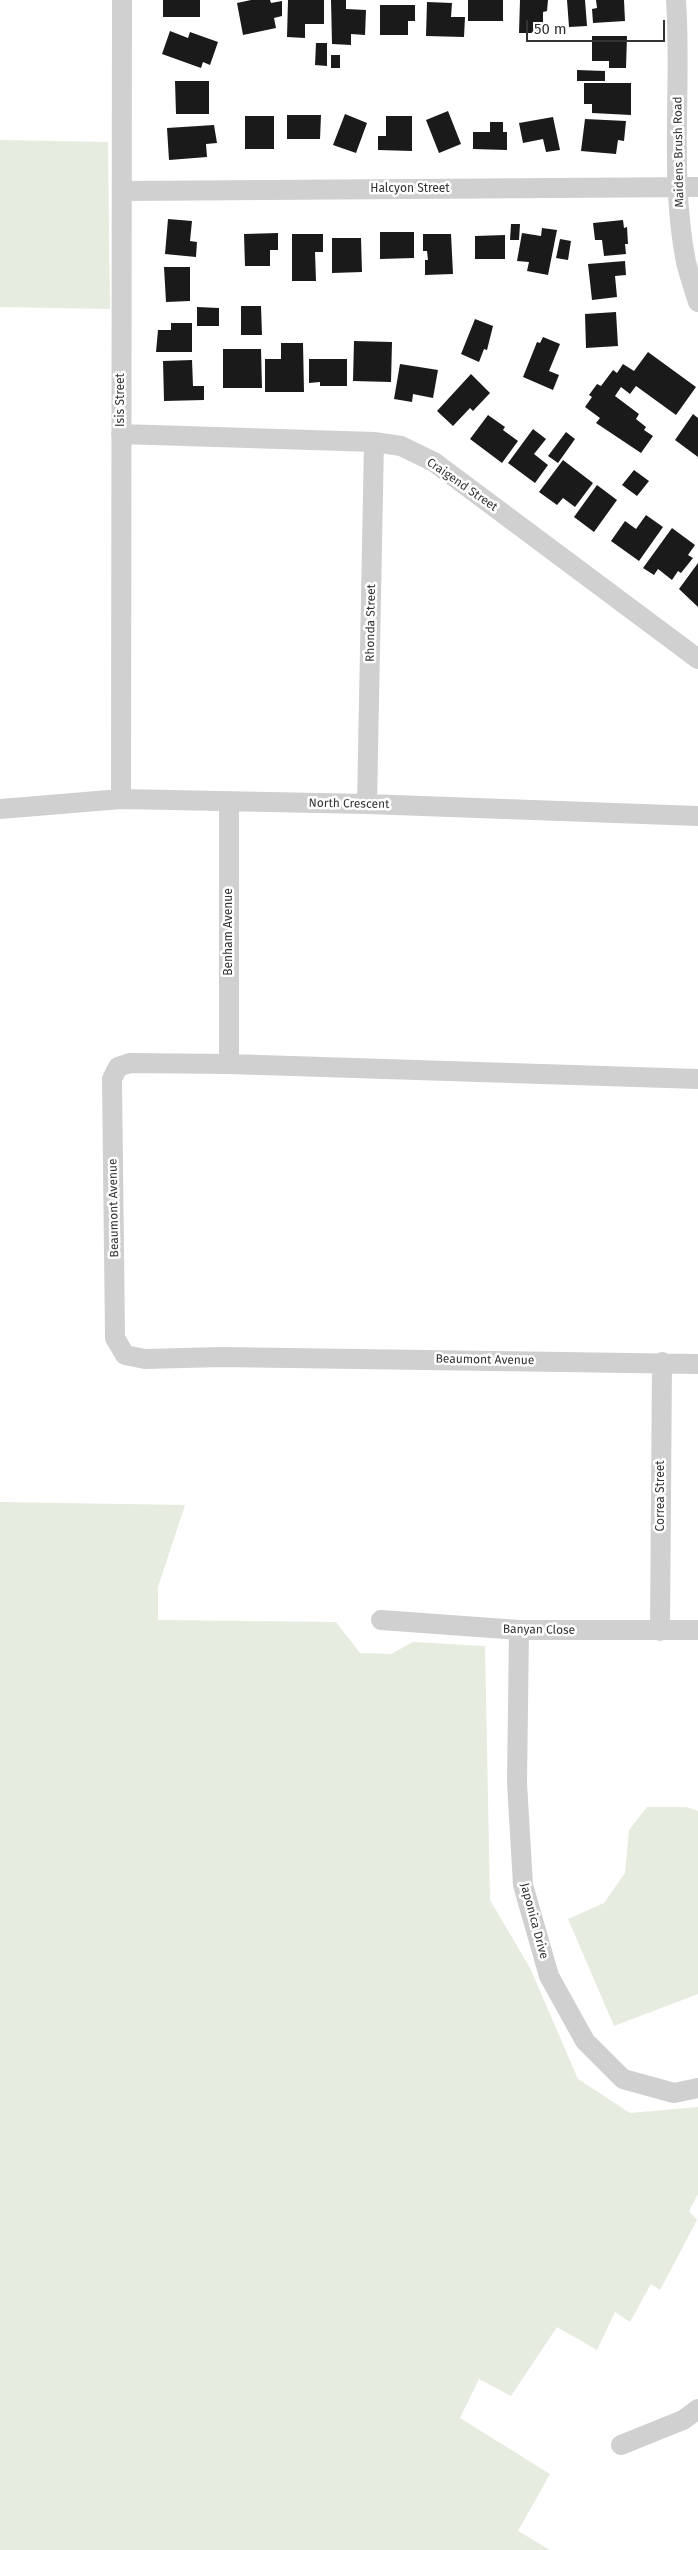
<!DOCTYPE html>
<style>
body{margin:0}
#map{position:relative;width:698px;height:2550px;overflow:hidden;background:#fff;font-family:"Fira Sans",sans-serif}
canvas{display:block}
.scale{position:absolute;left:526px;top:20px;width:139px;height:22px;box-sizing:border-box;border:2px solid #333;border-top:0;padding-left:6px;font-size:15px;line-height:18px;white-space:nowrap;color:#333;-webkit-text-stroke:4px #fff;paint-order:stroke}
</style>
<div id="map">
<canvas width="698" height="2550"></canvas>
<div class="scale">50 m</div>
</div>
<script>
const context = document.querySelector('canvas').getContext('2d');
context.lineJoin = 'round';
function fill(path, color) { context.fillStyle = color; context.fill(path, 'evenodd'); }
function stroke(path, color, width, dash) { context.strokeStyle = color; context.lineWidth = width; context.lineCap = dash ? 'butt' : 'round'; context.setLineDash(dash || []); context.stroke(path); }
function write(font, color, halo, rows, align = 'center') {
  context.font = font + ' "Fira Sans",sans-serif'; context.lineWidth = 5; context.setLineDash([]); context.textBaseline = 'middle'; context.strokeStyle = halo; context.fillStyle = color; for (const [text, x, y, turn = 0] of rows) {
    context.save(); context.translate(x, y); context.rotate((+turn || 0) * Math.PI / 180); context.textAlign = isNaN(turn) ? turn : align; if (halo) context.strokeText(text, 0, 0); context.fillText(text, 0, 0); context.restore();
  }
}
const green = new Path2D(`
 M 0,140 L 108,142 L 110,309 L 0,307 Z
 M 0,1502 L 185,1505 L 158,1587 L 158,1620 L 336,1622 L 360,1653 L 391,1654 L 413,1642 L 485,1646 L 490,1900 L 530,1968 L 578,2079 L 630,2113 L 698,2107 L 698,2194 L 689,2211 L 697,2220 L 660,2290 L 651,2284 L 630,2322 L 615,2312 L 597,2350 L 557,2327 L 511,2396 L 479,2379 L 460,2418 L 550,2474 L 518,2531 L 550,2550 L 0,2550 Z
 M 647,1807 L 686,1807 L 698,1811 L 698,1994 L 614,2026 L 568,1919 L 604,1903 L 625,1873 L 629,1830 Z`);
const building = new Path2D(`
 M 163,0 L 200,0 L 200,17 L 163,17 Z
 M 251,0 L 270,0 L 271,3 L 282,1 L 282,16 L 274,18 L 276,28 L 243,35 L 237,3 Z
 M 288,0 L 324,0 L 324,24 L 305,24 L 305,38 L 287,37 Z
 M 331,0 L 346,0 L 346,9 L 366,10 L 365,35 L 351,34 L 351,45 L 332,44 Z
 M 468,0 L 503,0 L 503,21 L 468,21 Z
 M 520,0 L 548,0 L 547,11 L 543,12 L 543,33 L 519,33 Z
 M 567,0 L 585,0 L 587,26 L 569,27 Z
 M 596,0 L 624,0 L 625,21 L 593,23 L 592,9 L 597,8 Z
 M 427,2 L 452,3 L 451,17 L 465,17 L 464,37 L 426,36 Z
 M 380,5 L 415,5 L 415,21 L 408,21 L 408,35 L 380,35 Z
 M 170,31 L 188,38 L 190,32 L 218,42 L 210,65 L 203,62 L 201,68 L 162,54 Z
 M 592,36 L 627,36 L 626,68 L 609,68 L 609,61 L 592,61 Z
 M 316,43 L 327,43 L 327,66 L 315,65 Z
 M 331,55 L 340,55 L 340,68 L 331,68 Z
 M 577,70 L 605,71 L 605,81 L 577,81 Z
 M 175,81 L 209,81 L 209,114 L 176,114 Z
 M 584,83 L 631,83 L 631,115 L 592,113 L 592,104 L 584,104 Z
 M 448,111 L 461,144 L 439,153 L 426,120 Z
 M 345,114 L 367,123 L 356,153 L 333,145 Z
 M 287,115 L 321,115 L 320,139 L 287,139 Z
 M 245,116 L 274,116 L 274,149 L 245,149 Z
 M 386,116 L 412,116 L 412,151 L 378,150 L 378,136 L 386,136 Z
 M 553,117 L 560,150 L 546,152 L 543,139 L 523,143 L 519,123 Z
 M 585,119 L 626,121 L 624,141 L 618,140 L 616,154 L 581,151 Z
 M 490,122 L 503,122 L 503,132 L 507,132 L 507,150 L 473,149 L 473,132 L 490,132 Z
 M 214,125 L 217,143 L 206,144 L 207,157 L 169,160 L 167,128 Z
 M 168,219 L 192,221 L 190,241 L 197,242 L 196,257 L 165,254 Z
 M 623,220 L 624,228 L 627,227 L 628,244 L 625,244 L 626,254 L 604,256 L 602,240 L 595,240 L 593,223 Z
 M 511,224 L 520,224 L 519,240 L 510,240 Z
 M 542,228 L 557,230 L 548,275 L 527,271 L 529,262 L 517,261 L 522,233 L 541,236 Z
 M 380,232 L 414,232 L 414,258 L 380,259 Z
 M 278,233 L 278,250 L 270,250 L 270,266 L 245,266 L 244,234 Z
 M 292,234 L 323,234 L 323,252 L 315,252 L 316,281 L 292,281 Z
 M 423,234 L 451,234 L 453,274 L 425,275 L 425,260 L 428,260 L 427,251 L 423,251 Z
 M 505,235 L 505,259 L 475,259 L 475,236 Z
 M 332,238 L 361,238 L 362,272 L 332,273 Z
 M 560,239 L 571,241 L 568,260 L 556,258 Z
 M 625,261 L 626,275 L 615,276 L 617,297 L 592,300 L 588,264 Z
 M 164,267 L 190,267 L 190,301 L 166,302 Z
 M 241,306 L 261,306 L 262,335 L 241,335 Z
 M 197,307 L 219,308 L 219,326 L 197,326 Z
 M 616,312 L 618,346 L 586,348 L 585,314 Z
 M 475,319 L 493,326 L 487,350 L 484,349 L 479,362 L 461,354 Z
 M 171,323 L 192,323 L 192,352 L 156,352 L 158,330 L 171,330 Z
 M 543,337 L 560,344 L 549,371 L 559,375 L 553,390 L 523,377 L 537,342 L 540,343 Z
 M 354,341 L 392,342 L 391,382 L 353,381 Z
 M 281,343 L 303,343 L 304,392 L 265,392 L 265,359 L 281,359 Z
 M 223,349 L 261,349 L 262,388 L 223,388 Z
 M 648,352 L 696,387 L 676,415 L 636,386 L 630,394 L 621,387 L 615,396 L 639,414 L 636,419 L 646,427 L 644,430 L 653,436 L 641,453 L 596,423 L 600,418 L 585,407 L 592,397 L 589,395 L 597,384 L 601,386 L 613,370 L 617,373 L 623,364 L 634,371 Z
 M 309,359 L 347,359 L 347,386 L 320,386 L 320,382 L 309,383 Z
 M 192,360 L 193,386 L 204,386 L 204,400 L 164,401 L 163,361 Z
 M 400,364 L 438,370 L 433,398 L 413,394 L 412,402 L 394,399 Z
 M 471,374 L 490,393 L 473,411 L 470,408 L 453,426 L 437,411 Z
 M 693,414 L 698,418 L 698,457 L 675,440 Z
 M 488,415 L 505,427 L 503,430 L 518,441 L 502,463 L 470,439 Z
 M 533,429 L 546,439 L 534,454 L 548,465 L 535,483 L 508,463 Z
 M 566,432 L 575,439 L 558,463 L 548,456 Z
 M 563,460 L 593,483 L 575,507 L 563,498 L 557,505 L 539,492 Z
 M 634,470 L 649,481 L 637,496 L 622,485 Z
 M 597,485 L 617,500 L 594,532 L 574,517 Z
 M 646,515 L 663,527 L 639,561 L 611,541 L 625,521 L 636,529 Z
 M 672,528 L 695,545 L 688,555 L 693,558 L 681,573 L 678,571 L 672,580 L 658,569 L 654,575 L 643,568 Z
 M 698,563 L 698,607 L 679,589 Z`);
const minor = new Path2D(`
 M 676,0 C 682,87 669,176 686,262 C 689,275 694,289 698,302
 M 122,191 L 698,187
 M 121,434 L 374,442 L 401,446 L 434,462 L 698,659
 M 121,799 L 122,0
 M 229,801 L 229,1064
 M 367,804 L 374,442
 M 0,809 L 121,799 L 367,804 L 698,816
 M 698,1079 L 229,1064 L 130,1063 L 118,1067 L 112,1079 L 115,1338 L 125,1355 L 145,1359 L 222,1357 L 698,1364
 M 381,1620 L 519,1630 L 698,1630
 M 519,1630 L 517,1783 L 523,1885 L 549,1976 L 585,2041 L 623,2079 L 674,2093 L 698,2088
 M 660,1631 L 662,1362
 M 621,2445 L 683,2420 L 698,2409`);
const streetNames = [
 ["Maidens Brush Road",679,152,-91],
 ["Halcyon Street",410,189],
 ["Isis Street",121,400,-90],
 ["Craigend Street",462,485,35],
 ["Rhonda Street",371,623,-89],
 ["North Crescent",349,804,1],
 ["Benham Avenue",229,932,-90],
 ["Beaumont Avenue",114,1208,-91],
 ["Beaumont Avenue",485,1360,1],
 ["Correa Street",661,1496,-90],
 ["Banyan Close",539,1630,1],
 ["Japonica Drive",534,1921,75]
];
fill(green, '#e6ecdf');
fill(building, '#1a1a1a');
stroke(minor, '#d0d0d0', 20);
write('12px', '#333', '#fff', streetNames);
</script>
